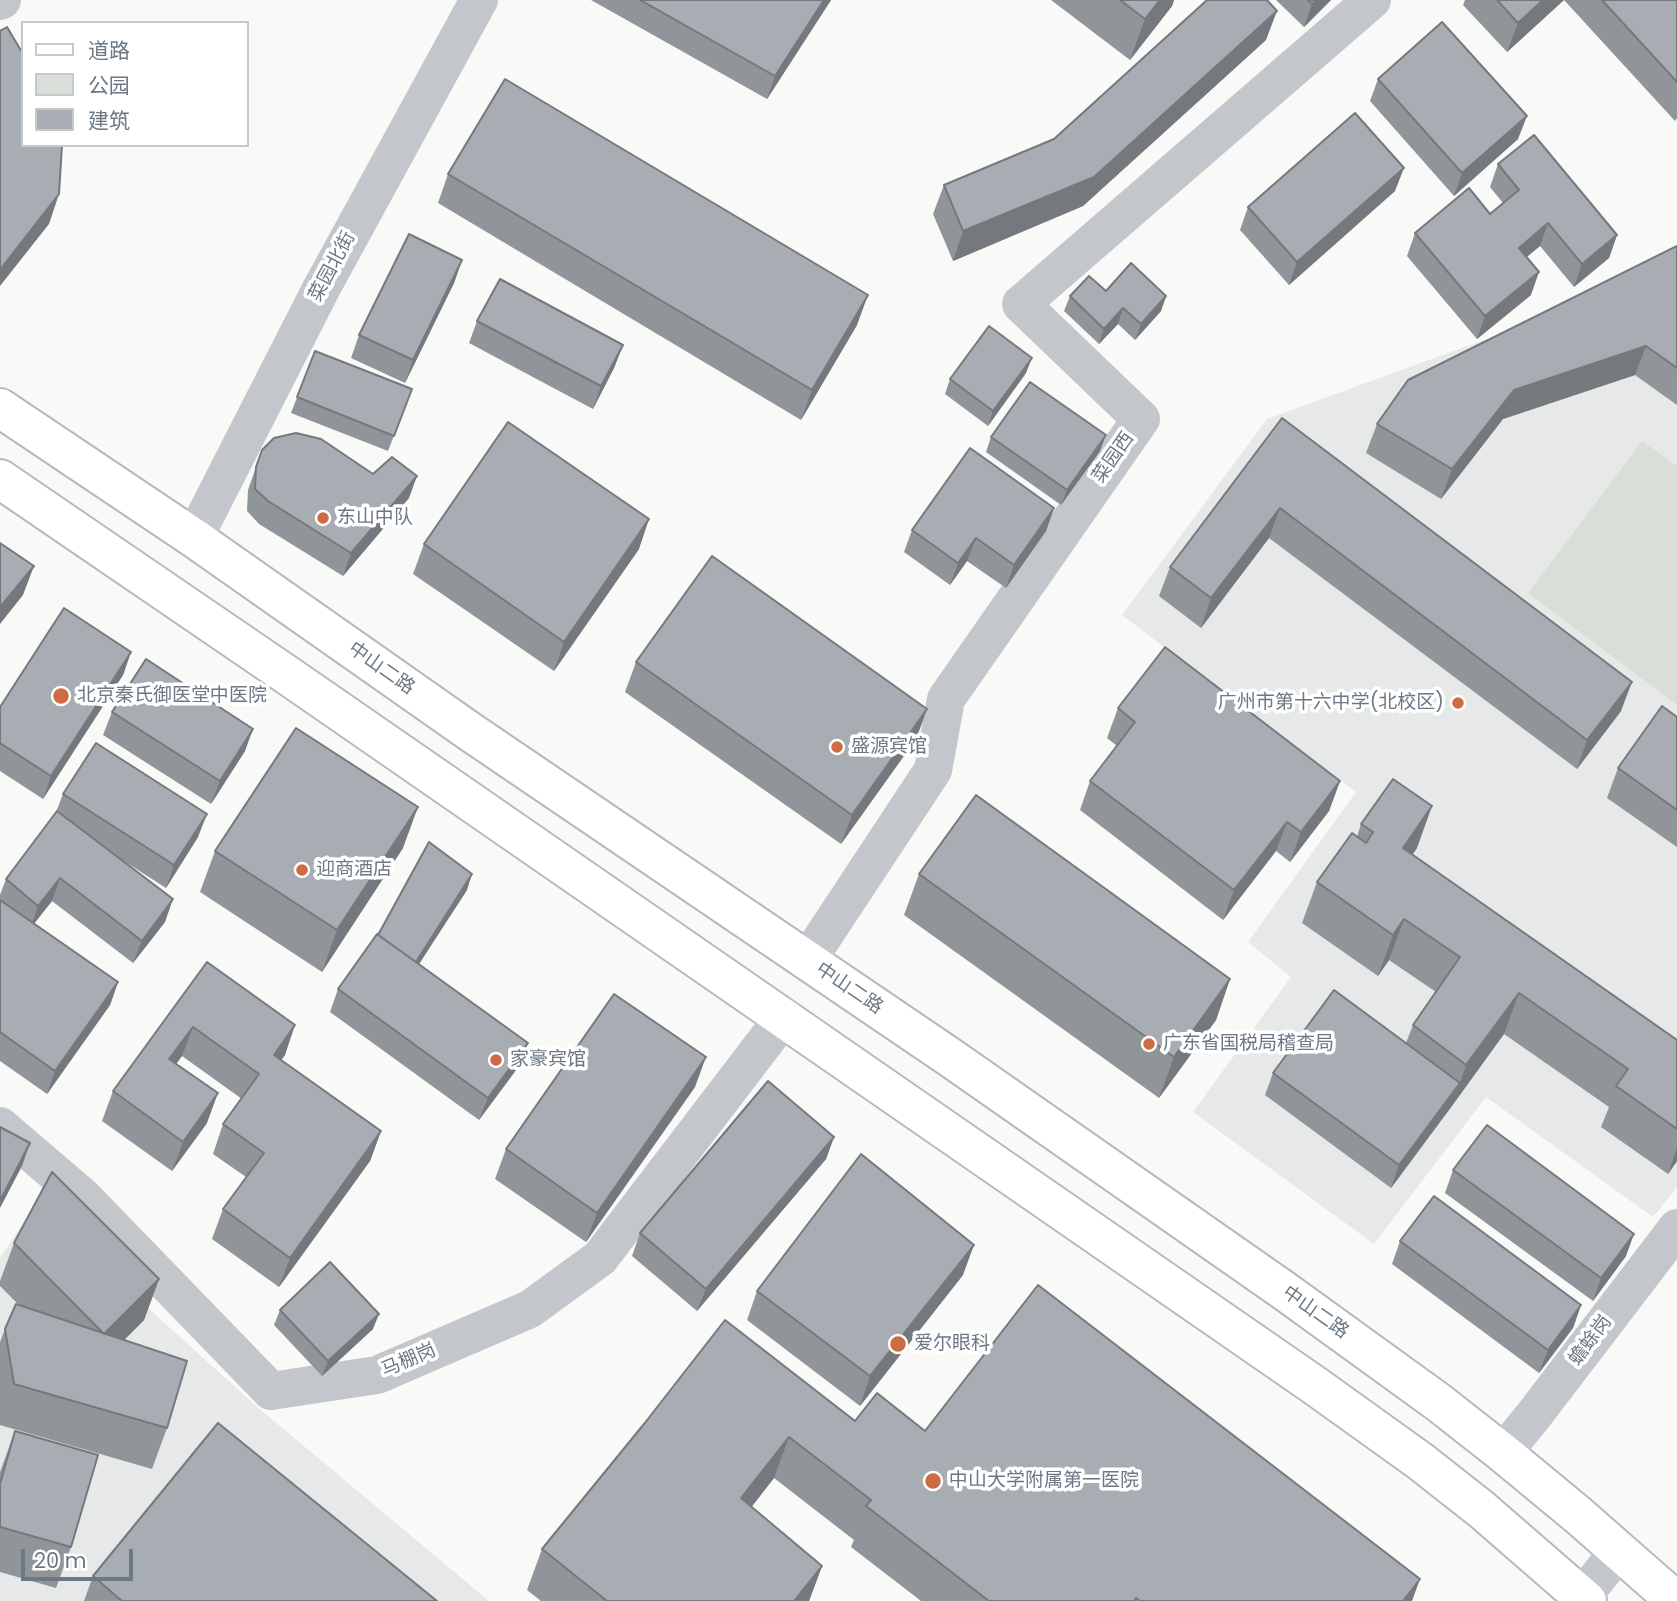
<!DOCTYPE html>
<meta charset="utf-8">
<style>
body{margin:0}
#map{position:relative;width:1677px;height:1601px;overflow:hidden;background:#f9f9f8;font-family:Poppins,"Noto Sans SC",sans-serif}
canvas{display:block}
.legend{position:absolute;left:21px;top:21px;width:228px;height:126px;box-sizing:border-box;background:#fff;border:2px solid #c4c9ce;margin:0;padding:9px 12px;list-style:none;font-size:21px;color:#6c7884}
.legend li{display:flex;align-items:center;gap:14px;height:35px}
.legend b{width:35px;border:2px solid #c4c9ce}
.scale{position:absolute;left:21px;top:1549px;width:112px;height:32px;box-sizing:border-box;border:4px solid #6c7884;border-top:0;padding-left:9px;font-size:21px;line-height:24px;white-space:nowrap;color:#6c7884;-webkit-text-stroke:5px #fff;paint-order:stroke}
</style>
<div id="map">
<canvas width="1677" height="1601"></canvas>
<ul class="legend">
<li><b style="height:9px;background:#fff"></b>道路</li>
<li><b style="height:19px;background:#d9ded7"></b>公园</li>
<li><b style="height:19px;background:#a7adb3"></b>建筑</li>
</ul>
<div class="scale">20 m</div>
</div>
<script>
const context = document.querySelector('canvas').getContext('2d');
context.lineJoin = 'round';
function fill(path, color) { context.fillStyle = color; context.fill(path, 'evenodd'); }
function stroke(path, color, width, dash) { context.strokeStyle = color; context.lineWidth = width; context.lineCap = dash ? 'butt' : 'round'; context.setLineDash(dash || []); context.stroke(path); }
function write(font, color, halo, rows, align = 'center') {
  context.font = font + ' Poppins,"Noto Sans SC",sans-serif'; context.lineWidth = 7; context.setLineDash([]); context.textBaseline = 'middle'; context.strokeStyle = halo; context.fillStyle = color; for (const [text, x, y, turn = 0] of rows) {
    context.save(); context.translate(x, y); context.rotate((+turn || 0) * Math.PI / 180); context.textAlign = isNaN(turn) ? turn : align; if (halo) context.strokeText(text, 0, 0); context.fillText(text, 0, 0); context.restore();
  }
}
const built = new Path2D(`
 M 1677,255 L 1677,1187 L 1653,1217 L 1486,1097 L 1374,1244 L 1193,1112 L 1291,977 L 1248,942 L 1356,792 L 1122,615 L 1267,419 L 1536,321 Z
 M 35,1205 L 256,1406 L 489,1601 L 0,1601 L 0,1258 Z`);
const green = new Path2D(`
 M 1642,441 L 1677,466 L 1677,705 L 1528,593 Z`);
const minor = new Path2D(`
 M 0,1 L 2,0
 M 194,538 L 321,289 L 479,0
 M 807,961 L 933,770 L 946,699 L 1141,419 L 1021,304 L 1372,0
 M 0,1126 L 83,1197 L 271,1391 L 377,1375 L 530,1309 L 600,1258 L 784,1017
 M 1503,1453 L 1534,1415 L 1677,1228
 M 1582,1597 L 1619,1551`);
const major = new Path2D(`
 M 0,408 L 194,538 L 472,733 L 951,1058 L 1286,1292 L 1438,1402 L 1503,1453 L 1578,1515 L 1676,1601
 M 0,479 L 290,677 L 1314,1385 L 1420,1461 L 1481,1509 L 1587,1601`);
const wall = new Path2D(`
 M 591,0 L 831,0 L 767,99 Z
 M 1051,0 L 1174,0 L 1172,6 L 1130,60 Z
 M 1276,0 L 1331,0 L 1304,27 Z
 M 1465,0 L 1564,0 L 1507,52 L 1463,5 Z
 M 1564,0 L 1677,0 L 1677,118 L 1675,121 Z
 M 1266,40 L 1083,206 L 953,261 L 933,214 L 944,185 L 1054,139 Z
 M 1378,79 L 1518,139 L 1454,196 L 1370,101 Z
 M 1498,164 L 1617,235 L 1609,258 L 1574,287 L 1540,246 L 1526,257 L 1531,295 L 1477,339 L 1407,256 L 1415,233 L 1490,214 L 1503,203 L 1490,187 Z
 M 448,174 L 857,325 L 801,420 L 438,203 Z
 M 1395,191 L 1289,285 L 1240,230 L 1248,207 Z
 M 1677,246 L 1677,405 L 1635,375 L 1503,419 L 1441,499 L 1366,453 L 1377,424 Z
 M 462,260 L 454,283 L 405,383 L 351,358 L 359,335 Z
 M 1106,291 L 1166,296 L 1161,311 L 1135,340 L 1118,324 L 1099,344 L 1064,311 L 1070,296 Z
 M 477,321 L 623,345 L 614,368 L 593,409 L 469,343 Z
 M 315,351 L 412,389 L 388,451 L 291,413 Z
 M 1026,373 L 988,426 L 945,394 L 950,379 Z
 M 1282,418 L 1621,711 L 1577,769 L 1269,538 L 1201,628 L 1159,596 L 1170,567 Z
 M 991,437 L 1100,451 L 1061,505 L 986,452 Z
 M 262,450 L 409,498 L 343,576 L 259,524 L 247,511 L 248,490 Z
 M 1054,508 L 1046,531 L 1006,588 L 967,561 L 950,585 L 904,552 L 912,530 Z
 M 424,544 L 639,549 L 554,671 L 413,574 Z
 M 131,652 L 123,675 L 43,799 L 0,771 L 0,707 Z
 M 636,662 L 927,709 L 916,739 L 841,844 L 625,692 Z
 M 1118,708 L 1340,781 L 1329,811 L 1290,862 L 1276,851 L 1223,920 L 1080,810 L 1090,781 L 1117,746 L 1107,738 Z
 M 112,712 L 245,751 L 211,804 L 103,735 Z
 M 1677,717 L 1677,847 L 1607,798 L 1618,768 Z
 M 63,794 L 198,837 L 166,888 L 116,856 L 165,922 L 133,963 L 52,901 L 34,923 L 118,982 L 110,1005 L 47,1094 L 0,1061 L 0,895 L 6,879 L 56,812 Z
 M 1361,824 L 1417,848 L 1412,855 L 1677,1040 L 1677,1161 L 1668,1174 L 1601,1127 L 1609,1107 L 1504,1034 L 1391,1188 L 1265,1095 L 1273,1073 L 1406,1043 L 1413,1025 L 1436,992 L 1389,960 L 1378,976 L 1302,923 L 1317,882 L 1357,837 Z
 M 403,848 L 322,972 L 200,892 L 215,851 Z
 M 919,874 L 1230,979 L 1216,1020 L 1159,1098 L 904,915 Z
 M 467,890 L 419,964 L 528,1043 L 519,1066 L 479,1120 L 330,1012 L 338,989 L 378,935 Z
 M 207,962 L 285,1055 L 281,1060 L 381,1131 L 370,1161 L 279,1287 L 212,1239 L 223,1209 L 246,1177 L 213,1154 L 223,1124 L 242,1099 L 182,1056 L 176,1064 L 207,1123 L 172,1171 L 102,1121 L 113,1091 Z
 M 695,1087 L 586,1242 L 495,1179 L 506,1149 Z
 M 834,1137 L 826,1159 L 697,1311 L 632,1256 L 640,1233 Z
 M 1453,1170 L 1626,1256 L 1593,1301 L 1445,1193 Z
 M 1400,1241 L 1581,1305 L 1573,1328 L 1539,1373 L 1392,1264 Z
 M 14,1243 L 159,1279 L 144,1320 L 124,1340 L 167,1428 L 152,1469 L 0,1425 L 0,1342 L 5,1329 L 20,1306 L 0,1286 L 0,1281 Z
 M 963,1275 L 860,1406 L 747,1320 L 757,1291 Z
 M 280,1310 L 373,1329 L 322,1376 L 274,1325 Z
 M 855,1421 L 925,1431 L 1412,1601 L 921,1601 L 851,1547 L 854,1540 L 774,1478 L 751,1507 L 822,1566 L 809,1601 L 541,1601 L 527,1590 L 542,1549 L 644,1424 Z
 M 15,1431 L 71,1547 L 56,1588 L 0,1572 L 0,1472 Z
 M 93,1576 L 437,1601 L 84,1601 Z`);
const shadedWall = new Path2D(`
 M 824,0 L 831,0 L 767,99 L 775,76 Z
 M 1160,0 L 1174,0 L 1172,6 L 1130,60 L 1145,19 Z
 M 1317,0 L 1331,0 L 1304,27 L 1312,4 Z
 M 1543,0 L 1564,0 L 1507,52 L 1518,23 Z
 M 1277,11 L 1266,40 L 1083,206 L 953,261 L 963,231 Z
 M 1527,116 L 1518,139 L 1454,196 L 1462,173 Z
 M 1404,168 L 1395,191 L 1289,285 L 1297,262 Z
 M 59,194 L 49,224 L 0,286 L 0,270 Z
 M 1548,223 L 1540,246 L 1510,271 L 1519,248 Z
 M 1617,235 L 1609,258 L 1574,287 L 1582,264 Z
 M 462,260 L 454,283 L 405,383 L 413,360 Z
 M 1539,272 L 1531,295 L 1477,339 L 1485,316 Z
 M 868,295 L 857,325 L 801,420 L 812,390 Z
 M 1166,296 L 1161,311 L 1135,340 L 1141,324 Z
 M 1123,308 L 1118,324 L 1099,344 L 1104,329 Z
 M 623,345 L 614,368 L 593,409 L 601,386 Z
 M 1646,346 L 1635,375 L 1503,419 L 1441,499 L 1452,469 L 1514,390 Z
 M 1032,358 L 1026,373 L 988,426 L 993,411 Z
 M 1106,435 L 1100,451 L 1061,505 L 1067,490 Z
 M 417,476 L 409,498 L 343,576 L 351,553 Z
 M 1054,508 L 1046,531 L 1006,588 L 1014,565 Z
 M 1280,508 L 1269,538 L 1201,628 L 1211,598 Z
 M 649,519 L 639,549 L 554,671 L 564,642 Z
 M 976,538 L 967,561 L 950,585 L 958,563 Z
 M 34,566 L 23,595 L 0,624 L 0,607 Z
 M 131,652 L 123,675 L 43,799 L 51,776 Z
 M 1632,682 L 1621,711 L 1577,769 L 1587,740 Z
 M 927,709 L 916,739 L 841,844 L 852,815 Z
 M 253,729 L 245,751 L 211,804 L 220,781 Z
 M 1340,781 L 1329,811 L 1290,862 L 1301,832 Z
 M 1432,806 L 1417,848 L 1388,889 L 1403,848 Z
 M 418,807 L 403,848 L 322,972 L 337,930 Z
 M 207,814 L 198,837 L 166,888 L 174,865 Z
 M 1287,822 L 1276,851 L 1223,920 L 1234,890 Z
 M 472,874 L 467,890 L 406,984 L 411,969 Z
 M 60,878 L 52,901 L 30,929 L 38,906 Z
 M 173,899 L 165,922 L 133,963 L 142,941 Z
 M 1404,919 L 1389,960 L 1378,976 L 1393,935 Z
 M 1230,979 L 1216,1020 L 1159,1098 L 1174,1057 Z
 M 118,982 L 110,1005 L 47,1094 L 55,1071 Z
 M 1519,993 L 1504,1034 L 1452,1106 L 1466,1065 Z
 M 295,1025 L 285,1055 L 264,1084 L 274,1055 Z
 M 193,1027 L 182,1056 L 158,1088 L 169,1059 Z
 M 528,1043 L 519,1066 L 479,1120 L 488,1098 Z
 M 706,1057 L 695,1087 L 586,1242 L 597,1213 Z
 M 1460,1083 L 1452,1106 L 1391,1188 L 1399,1165 Z
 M 218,1093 L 207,1123 L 172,1171 L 183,1142 Z
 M 381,1131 L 370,1161 L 279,1287 L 290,1258 Z
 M 834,1137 L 826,1159 L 697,1311 L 706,1289 Z
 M 30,1143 L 22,1166 L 0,1208 L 0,1201 Z
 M 1677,1148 L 1677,1161 L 1668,1174 Z
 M 1634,1234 L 1626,1256 L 1593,1301 L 1601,1278 Z
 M 974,1245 L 963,1275 L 860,1406 L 870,1376 Z
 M 159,1279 L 144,1320 L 89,1375 L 104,1334 Z
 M 1581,1305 L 1573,1328 L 1539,1373 L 1548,1350 Z
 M 379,1314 L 373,1329 L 322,1376 L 328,1361 Z
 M 789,1437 L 774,1478 L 726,1540 L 741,1498 Z
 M 822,1566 L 809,1601 L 794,1601 Z
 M 1420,1579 L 1412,1601 L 1403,1601 Z`);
const building = new Path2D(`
 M 640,0 L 824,0 L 775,76 Z
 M 1120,0 L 1160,0 L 1145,19 Z
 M 1207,0 L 1267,0 L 1277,11 L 1094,177 L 963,231 L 944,185 L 1054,139 Z
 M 1308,0 L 1317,0 L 1312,4 Z
 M 1497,0 L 1543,0 L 1518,23 Z
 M 1602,0 L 1677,0 L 1677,82 Z
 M 1442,22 L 1527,116 L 1462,173 L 1378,79 Z
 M 7,27 L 23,54 L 23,145 L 62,145 L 59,194 L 0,270 L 0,31 Z
 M 505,79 L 868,295 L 812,390 L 448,174 Z
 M 1355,113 L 1404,168 L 1297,262 L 1248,207 Z
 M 1534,135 L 1617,235 L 1582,264 L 1548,223 L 1519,248 L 1539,272 L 1485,316 L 1415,233 L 1469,188 L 1490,214 L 1519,190 L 1498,164 Z
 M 409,234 L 462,260 L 413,360 L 359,335 Z
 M 1677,246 L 1677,368 L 1646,346 L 1514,390 L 1452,469 L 1377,424 L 1408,380 Z
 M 1131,263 L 1166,296 L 1141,324 L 1123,308 L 1104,329 L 1070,296 L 1089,276 L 1106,291 Z
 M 500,279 L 623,345 L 601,386 L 477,321 Z
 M 989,326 L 1032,358 L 993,411 L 950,379 Z
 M 315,351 L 412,389 L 394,436 L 297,397 Z
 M 1030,382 L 1106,435 L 1067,490 L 991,437 Z
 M 1282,418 L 1632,682 L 1587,740 L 1280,508 L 1211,598 L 1170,567 Z
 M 508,422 L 649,519 L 564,642 L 424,544 Z
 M 296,433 L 321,439 L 373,474 L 392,457 L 417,476 L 351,553 L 268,501 L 255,489 L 256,467 L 262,450 L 274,438 Z
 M 970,448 L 1054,508 L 1014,565 L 976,538 L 958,563 L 912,530 Z
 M 0,543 L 34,566 L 0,607 Z
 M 712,556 L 927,709 L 852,815 L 636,662 Z
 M 64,608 L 131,652 L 51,776 L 0,743 L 0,707 Z
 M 1165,647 L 1340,781 L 1301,832 L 1287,822 L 1234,890 L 1090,781 L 1135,722 L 1118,708 Z
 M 146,659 L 253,729 L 220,781 L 112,712 Z
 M 1662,706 L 1677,717 L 1677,810 L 1618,768 Z
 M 296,728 L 418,807 L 337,930 L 215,851 Z
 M 96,743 L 207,814 L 174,865 L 63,794 Z
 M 1393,779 L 1432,806 L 1403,848 L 1677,1040 L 1677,1129 L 1616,1086 L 1628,1069 L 1519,993 L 1466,1065 L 1413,1025 L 1460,957 L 1404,919 L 1393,935 L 1317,882 L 1352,833 L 1366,843 L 1373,832 L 1361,824 Z
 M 976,795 L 1230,979 L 1174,1057 L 919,874 Z
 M 57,811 L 173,899 L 142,941 L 60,878 L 38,906 L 6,879 Z
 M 429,842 L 472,874 L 416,962 L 378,935 Z
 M 0,900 L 118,982 L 55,1071 L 0,1032 Z
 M 377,934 L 528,1043 L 488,1098 L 338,989 Z
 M 207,962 L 295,1025 L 274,1055 L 381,1131 L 290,1258 L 223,1209 L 264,1153 L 223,1124 L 259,1074 L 193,1027 L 169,1059 L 218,1093 L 183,1142 L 113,1091 Z
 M 1334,990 L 1460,1083 L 1399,1165 L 1273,1073 Z
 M 614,994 L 706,1057 L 597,1213 L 506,1149 Z
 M 768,1081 L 834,1137 L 706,1289 L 640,1233 Z
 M 1487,1125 L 1634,1234 L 1601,1278 L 1453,1170 Z
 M 0,1127 L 30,1143 L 0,1201 Z
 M 861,1154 L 974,1245 L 870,1376 L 757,1291 Z
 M 52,1172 L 159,1279 L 104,1334 L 14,1243 Z
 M 1434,1196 L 1581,1305 L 1548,1350 L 1400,1241 Z
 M 330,1262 L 379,1314 L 328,1361 L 280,1310 Z
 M 1038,1285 L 1420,1579 L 1403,1601 L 1140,1601 L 1136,1598 L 1134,1601 L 989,1601 L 866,1506 L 871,1500 L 789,1437 L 741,1498 L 822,1566 L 794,1601 L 607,1601 L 542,1549 L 644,1424 L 725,1320 L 855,1421 L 877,1393 L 925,1431 Z
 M 16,1304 L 187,1361 L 167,1428 L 14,1384 L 5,1329 Z
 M 218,1423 L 437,1601 L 122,1601 L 93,1576 Z
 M 15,1431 L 98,1455 L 71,1547 L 0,1527 L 0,1484 Z`);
const markers = [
 [323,518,7,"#ce6b43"],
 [61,696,9,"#ce6b43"],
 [1458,703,7,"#ce6b43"],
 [837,747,7,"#ce6b43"],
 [302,870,7,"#ce6b43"],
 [1149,1044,7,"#ce6b43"],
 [496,1060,7,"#ce6b43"],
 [898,1344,9,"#ce6b43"],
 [933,1481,9,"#ce6b43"]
];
const streetNames = [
 ["菜园北街",333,267,-62],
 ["菜园西",1114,458,-55],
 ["中山二路",381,669,35],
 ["中山二路",849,989,34],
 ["中山二路",1315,1313,35],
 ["蟾蜍岗",1591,1341,-53],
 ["马棚岗",409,1361,-23]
];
const poiNames = [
 ["东山中队",337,518],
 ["北京秦氏御医堂中医院",77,696],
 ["广州市第十六中学(北校区)",1444,703,"right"],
 ["盛源宾馆",851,747],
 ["迎商酒店",316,870],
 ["广东省国税局稽查局",1163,1044],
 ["家豪宾馆",510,1060],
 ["爱尔眼科",914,1344],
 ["中山大学附属第一医院",949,1481]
];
fill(built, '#e7e8e8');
fill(green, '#d9ded7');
stroke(major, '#b5b8bc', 42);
stroke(minor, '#c3c6ca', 38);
stroke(major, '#fff', 38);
fill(wall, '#90959a');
fill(shadedWall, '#75797d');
fill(building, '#a7adb3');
stroke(building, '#75797d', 2);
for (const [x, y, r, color] of markers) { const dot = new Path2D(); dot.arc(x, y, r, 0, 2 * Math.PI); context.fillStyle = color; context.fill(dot); stroke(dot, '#fff', 2.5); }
write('19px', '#6c7884', '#fff', streetNames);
write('19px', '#6c7884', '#fff', poiNames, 'left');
</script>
